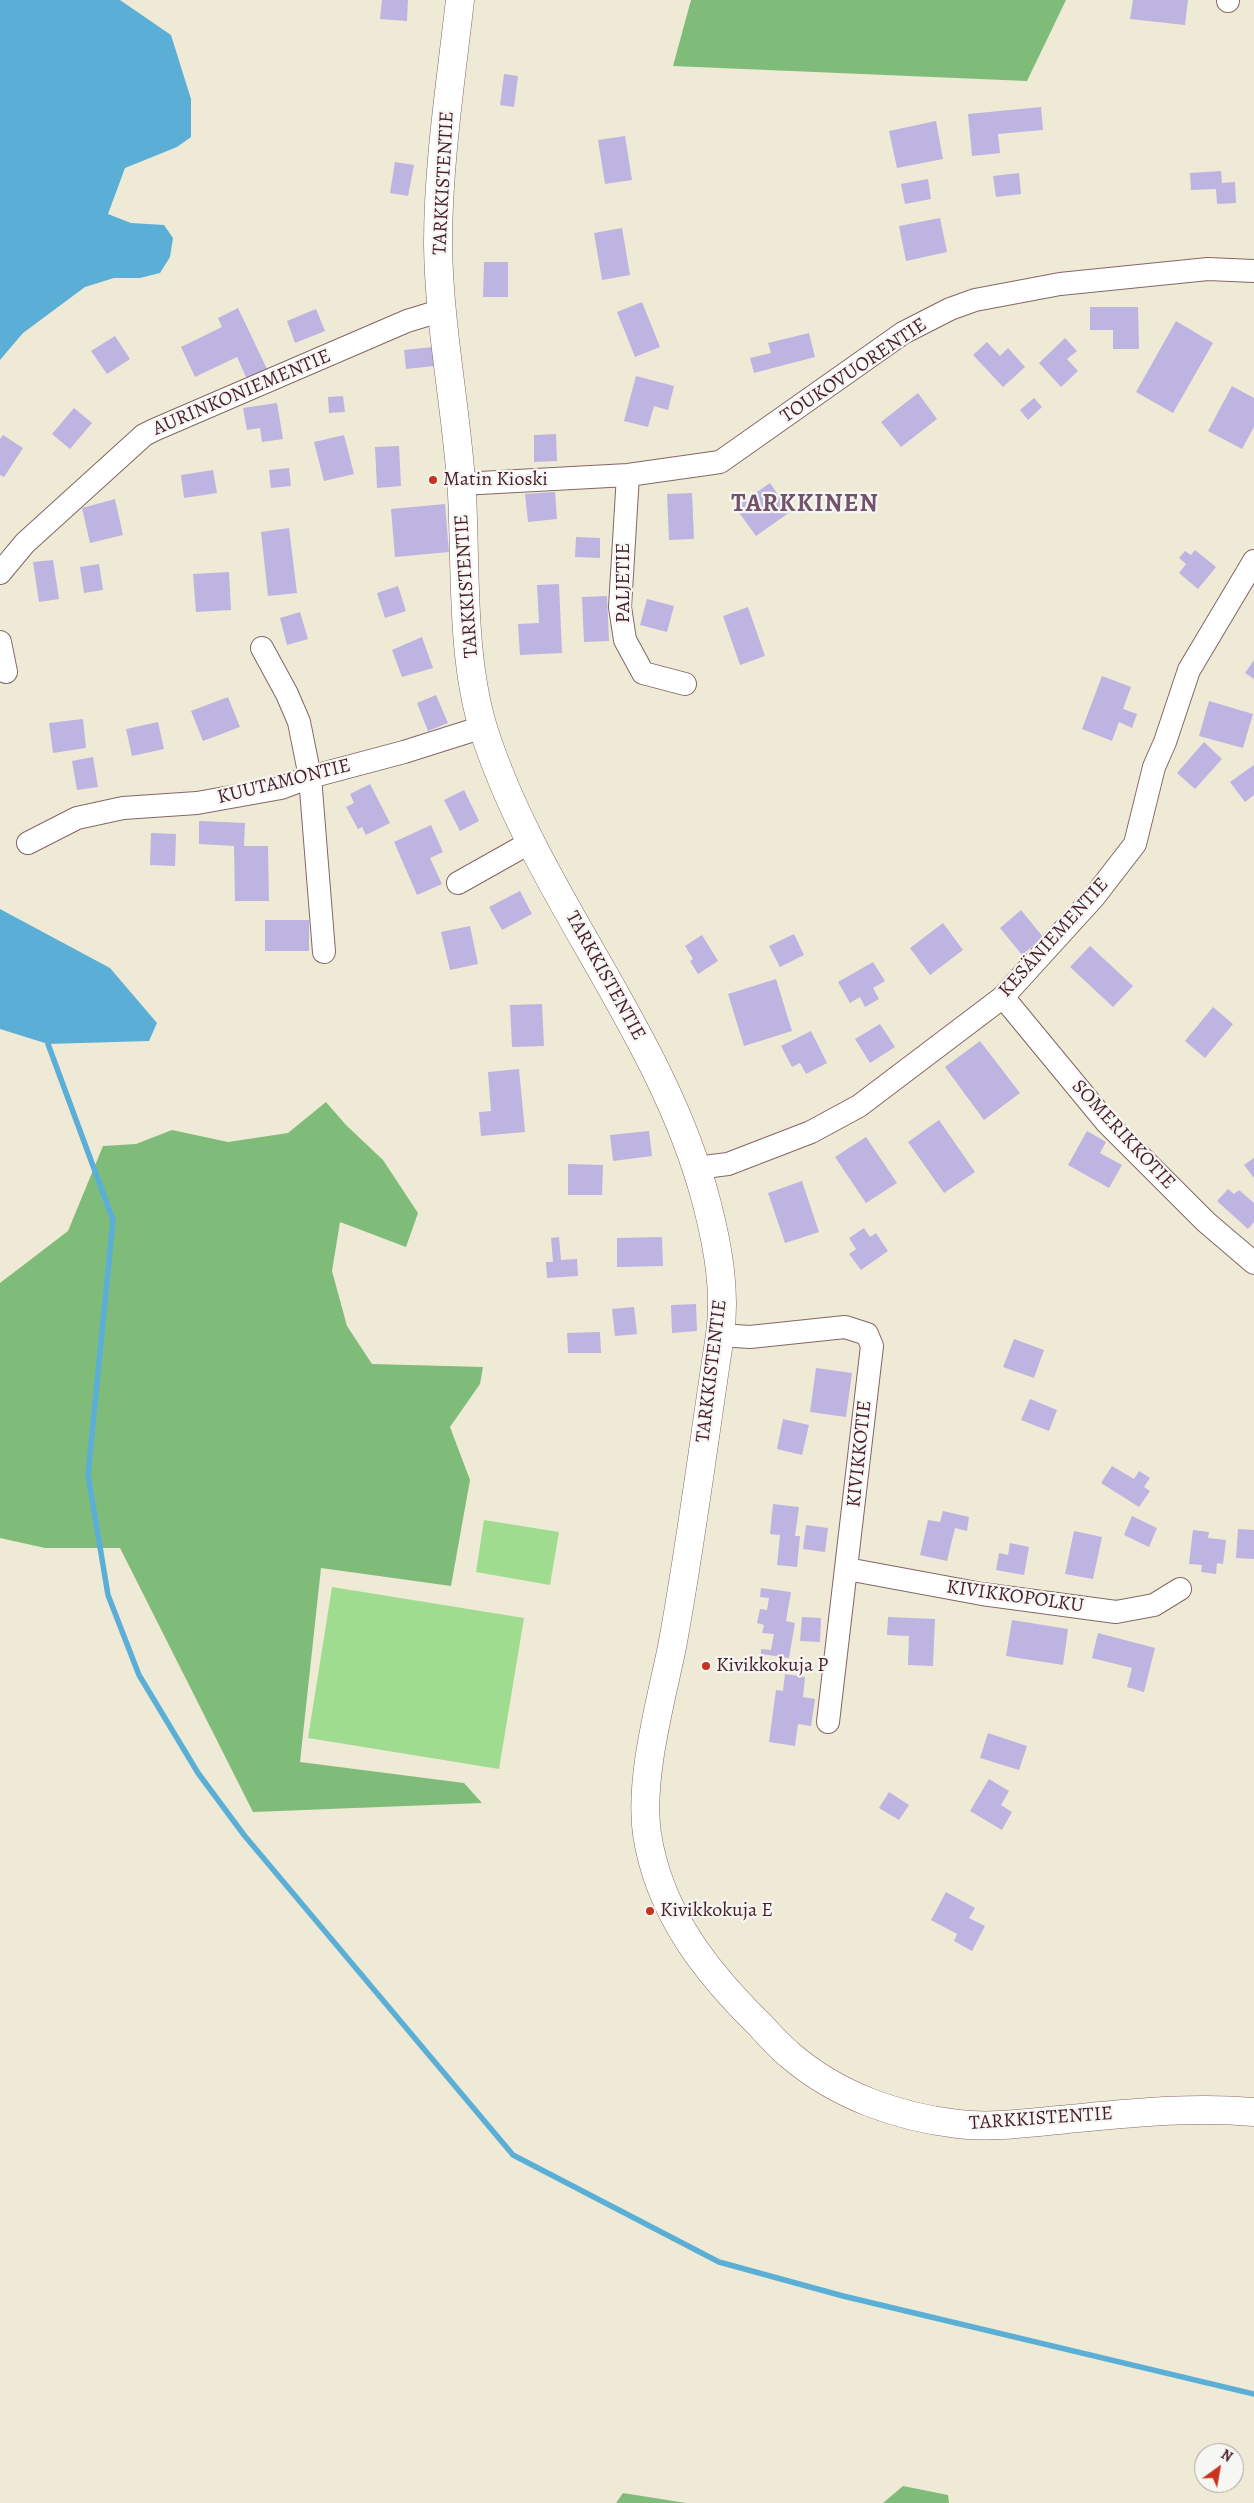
<!DOCTYPE html>
<meta charset="utf-8">
<style>
body{margin:0}
#map{position:relative;width:1254px;height:2503px;overflow:hidden;background:#efead5;font-family:Alegreya,serif}
canvas{display:block}
.north{position:absolute;left:1194px;top:2443px;width:50px;height:50px;box-sizing:border-box;background:#f6f6f2;border:1px solid #b1a0a2;border-radius:50%;rotate:32deg;font-size:14px;font-weight:700;line-height:20px;text-align:center;color:#4a1f2b}
.north::after{content:'';display:block;margin:auto;width:18px;height:22px;background:#c8321e;clip-path:polygon(50% 0,100% 100%,50% 72%,0 100%)}
</style>
<div id="map">
<canvas width="1254" height="2503"></canvas>
<div class="north">N</div>
</div>
<script>
const context = document.querySelector('canvas').getContext('2d');
context.lineJoin = 'round';
function fill(path, color) { context.fillStyle = color; context.fill(path, 'evenodd'); }
function stroke(path, color, width, dash) { context.strokeStyle = color; context.lineWidth = width; context.lineCap = dash ? 'butt' : 'round'; context.setLineDash(dash || []); context.stroke(path); }
function write(font, color, halo, rows, align = 'center') {
  context.font = font + ' Alegreya,serif'; context.lineWidth = 4.5; context.setLineDash([]); context.textBaseline = 'middle'; context.strokeStyle = halo; context.fillStyle = color; for (const [text, x, y, turn = 0] of rows) {
    context.save(); context.translate(x, y); context.rotate((+turn || 0) * Math.PI / 180); context.textAlign = isNaN(turn) ? turn : align; if (halo) context.strokeText(text, 0, 0); context.fillText(text, 0, 0); context.restore();
  }
}
const green = new Path2D(`
 M 484,1520 L 559,1532 L 550,1585 L 476,1572 Z
 M 332,1587 L 524,1618 L 499,1769 L 308,1738 Z`);
const forest = new Path2D(`
 M 691,0 L 1066,0 L 1027,81 L 673,66 Z
 M 326,1102 L 346,1125 L 383,1160 L 418,1213 L 406,1247 L 340,1222 L 332,1271 L 347,1326 L 372,1364 L 483,1367 L 480,1384 L 450,1427 L 470,1480 L 451,1586 L 321,1568 L 300,1762 L 464,1783 L 482,1803 L 253,1812 L 120,1548 L 45,1548 L 0,1538 L 0,1283 L 68,1231 L 103,1146 L 136,1144 L 172,1130 L 228,1142 L 288,1133 Z
 M 903,2486 L 948,2495 L 949,2503 L 883,2503 Z
 M 623,2493 L 686,2503 L 616,2503 Z`);
const water = new Path2D(`
 M 0,0 L 120,0 L 171,35 L 191,99 L 191,137 L 177,147 L 125,168 L 108,214 L 131,223 L 164,225 L 173,238 L 170,257 L 160,273 L 140,278 L 114,278 L 85,287 L 23,333 L 0,360 Z
 M 0,909 L 110,968 L 157,1023 L 149,1041 L 48,1044 L 0,1029 Z`);
const stream = new Path2D(`
 M 48,1044 L 113,1220 L 88,1475 L 108,1595 L 139,1675 L 198,1773 L 244,1835 L 513,2155 L 719,2262 L 843,2296 L 1254,2394`);
const building = new Path2D(`
 M 382,0 L 408,0 L 407,21 L 380,19 Z
 M 1133,0 L 1188,0 L 1185,25 L 1130,19 Z
 M 504,74 L 518,76 L 514,107 L 500,105 Z
 M 1041,107 L 1043,130 L 998,134 L 1000,153 L 972,156 L 968,114 Z
 M 936,121 L 943,159 L 897,168 L 889,131 Z
 M 625,136 L 632,180 L 605,184 L 598,140 Z
 M 395,162 L 414,165 L 408,196 L 390,193 Z
 M 1221,171 L 1222,183 L 1235,182 L 1236,203 L 1217,204 L 1216,189 L 1191,190 L 1190,173 Z
 M 1019,173 L 1021,194 L 996,197 L 993,176 Z
 M 928,179 L 931,199 L 905,204 L 901,184 Z
 M 940,218 L 947,252 L 906,261 L 899,226 Z
 M 622,228 L 630,275 L 602,280 L 594,233 Z
 M 484,262 L 508,262 L 508,297 L 483,297 Z
 M 642,302 L 660,347 L 635,357 L 617,312 Z
 M 1090,307 L 1138,307 L 1139,349 L 1113,349 L 1113,330 L 1090,330 Z
 M 238,308 L 267,369 L 247,379 L 237,357 L 195,377 L 181,347 L 222,327 L 218,318 Z
 M 316,309 L 325,331 L 295,343 L 287,321 Z
 M 1176,321 L 1213,343 L 1173,413 L 1136,392 Z
 M 809,333 L 815,357 L 754,373 L 750,358 L 771,353 L 768,343 Z
 M 115,336 L 130,359 L 107,374 L 91,351 Z
 M 1065,338 L 1077,351 L 1067,359 L 1078,371 L 1061,387 L 1039,363 Z
 M 987,342 L 1000,356 L 1008,348 L 1025,367 L 1003,387 L 973,355 Z
 M 433,347 L 435,366 L 406,369 L 404,350 Z
 M 636,376 L 674,386 L 668,410 L 654,406 L 648,427 L 624,421 Z
 M 1232,386 L 1254,398 L 1254,427 L 1242,449 L 1208,431 Z
 M 918,393 L 937,419 L 901,447 L 881,422 Z
 M 343,396 L 345,412 L 329,413 L 328,397 Z
 M 1034,398 L 1042,407 L 1028,420 L 1020,410 Z
 M 277,403 L 283,439 L 262,442 L 260,428 L 247,430 L 243,408 Z
 M 74,408 L 92,423 L 70,449 L 52,434 Z
 M 556,434 L 557,461 L 534,462 L 534,435 Z
 M 3,435 L 23,448 L 4,477 L 0,475 L 0,439 Z
 M 344,435 L 354,474 L 324,481 L 314,442 Z
 M 399,446 L 401,486 L 377,488 L 375,447 Z
 M 289,468 L 291,486 L 271,488 L 269,470 Z
 M 213,470 L 217,493 L 184,498 L 181,475 Z
 M 770,483 L 790,512 L 756,536 L 735,507 Z
 M 555,492 L 557,519 L 528,522 L 525,494 Z
 M 692,493 L 694,539 L 669,540 L 667,494 Z
 M 115,499 L 123,535 L 90,543 L 82,508 Z
 M 445,504 L 449,552 L 395,557 L 391,509 Z
 M 289,528 L 297,593 L 268,596 L 261,532 Z
 M 576,537 L 600,538 L 600,558 L 575,557 Z
 M 1195,550 L 1216,567 L 1198,589 L 1179,573 L 1186,564 L 1179,558 L 1185,551 L 1191,555 Z
 M 53,560 L 59,599 L 39,602 L 33,562 Z
 M 99,564 L 103,590 L 84,593 L 80,567 Z
 M 229,572 L 231,610 L 196,612 L 193,574 Z
 M 559,584 L 562,653 L 520,655 L 518,624 L 539,623 L 537,585 Z
 M 398,586 L 406,611 L 385,618 L 377,593 Z
 M 607,596 L 609,641 L 584,642 L 582,597 Z
 M 647,599 L 674,606 L 667,632 L 640,625 Z
 M 748,607 L 765,656 L 740,665 L 723,616 Z
 M 300,612 L 308,639 L 287,645 L 280,618 Z
 M 422,637 L 433,668 L 402,677 L 392,650 Z
 M 1254,660 L 1254,679 L 1245,673 Z
 M 1102,676 L 1131,687 L 1123,709 L 1137,714 L 1132,728 L 1119,722 L 1112,741 L 1082,729 Z
 M 436,695 L 448,723 L 428,731 L 417,703 Z
 M 228,697 L 240,727 L 203,741 L 191,711 Z
 M 1209,701 L 1253,714 L 1243,748 L 1199,736 Z
 M 83,719 L 86,748 L 53,753 L 49,723 Z
 M 158,722 L 164,749 L 132,756 L 126,729 Z
 M 1204,742 L 1222,759 L 1195,789 L 1177,773 Z
 M 93,757 L 98,787 L 77,790 L 72,761 Z
 M 1254,765 L 1254,795 L 1245,802 L 1230,782 Z
 M 370,784 L 390,823 L 366,835 L 362,827 L 358,829 L 346,807 L 354,803 L 350,794 Z
 M 464,790 L 479,821 L 460,831 L 444,800 Z
 M 199,821 L 245,823 L 244,846 L 268,846 L 269,901 L 235,901 L 234,846 L 199,844 Z
 M 431,825 L 443,852 L 430,858 L 442,884 L 417,895 L 394,842 Z
 M 151,833 L 176,834 L 175,866 L 150,865 Z
 M 520,891 L 532,914 L 502,930 L 489,907 Z
 M 1021,910 L 1043,937 L 1022,955 L 1000,928 Z
 M 265,920 L 309,920 L 309,951 L 265,951 Z
 M 943,923 L 963,950 L 930,975 L 910,948 Z
 M 470,926 L 478,964 L 450,970 L 441,932 Z
 M 794,934 L 804,955 L 780,967 L 769,946 Z
 M 702,935 L 718,961 L 698,974 L 690,961 L 693,959 L 685,946 Z
 M 1090,946 L 1133,986 L 1113,1007 L 1070,967 Z
 M 873,962 L 885,981 L 873,988 L 879,999 L 865,1007 L 860,997 L 850,1003 L 838,982 Z
 M 776,979 L 792,1031 L 744,1046 L 728,994 Z
 M 542,1004 L 544,1046 L 512,1047 L 510,1005 Z
 M 1213,1007 L 1233,1024 L 1205,1058 L 1185,1041 Z
 M 880,1024 L 895,1047 L 870,1063 L 855,1039 Z
 M 811,1031 L 827,1063 L 806,1074 L 800,1063 L 792,1067 L 781,1046 Z
 M 980,1041 L 1020,1093 L 984,1120 L 945,1067 Z
 M 519,1069 L 525,1132 L 481,1136 L 479,1112 L 491,1111 L 488,1072 Z
 M 939,1120 L 975,1172 L 944,1193 L 908,1142 Z
 M 649,1131 L 652,1156 L 613,1161 L 610,1135 Z
 M 1087,1131 L 1106,1142 L 1100,1153 L 1122,1165 L 1109,1188 L 1068,1165 Z
 M 866,1137 L 897,1183 L 866,1203 L 835,1157 Z
 M 1254,1158 L 1254,1178 L 1244,1165 Z
 M 568,1164 L 603,1165 L 602,1195 L 568,1195 Z
 M 802,1181 L 819,1232 L 785,1243 L 768,1193 Z
 M 1228,1189 L 1234,1194 L 1239,1190 L 1254,1203 L 1254,1222 L 1248,1229 L 1217,1201 Z
 M 864,1228 L 870,1237 L 876,1233 L 888,1251 L 861,1270 L 849,1254 L 856,1249 L 849,1238 Z
 M 559,1237 L 561,1260 L 577,1259 L 578,1276 L 547,1278 L 546,1262 L 553,1262 L 551,1238 Z
 M 662,1237 L 663,1266 L 617,1267 L 617,1238 Z
 M 696,1304 L 697,1331 L 672,1333 L 671,1305 Z
 M 634,1307 L 637,1334 L 615,1336 L 612,1309 Z
 M 600,1332 L 601,1353 L 568,1353 L 567,1333 Z
 M 1014,1339 L 1044,1350 L 1034,1378 L 1003,1367 Z
 M 816,1368 L 852,1373 L 846,1417 L 810,1412 Z
 M 1030,1399 L 1057,1410 L 1049,1431 L 1021,1420 Z
 M 783,1419 L 809,1425 L 802,1455 L 777,1449 Z
 M 1112,1466 L 1134,1479 L 1139,1471 L 1150,1478 L 1144,1487 L 1150,1491 L 1139,1507 L 1101,1483 Z
 M 773,1504 L 799,1507 L 795,1536 L 800,1536 L 797,1567 L 777,1565 L 780,1535 L 770,1534 Z
 M 943,1511 L 969,1517 L 967,1531 L 955,1528 L 947,1561 L 920,1555 L 928,1520 L 940,1522 Z
 M 1132,1516 L 1157,1528 L 1149,1547 L 1124,1535 Z
 M 806,1525 L 828,1528 L 825,1552 L 803,1549 Z
 M 1238,1529 L 1254,1530 L 1254,1559 L 1236,1558 Z
 M 1193,1530 L 1209,1532 L 1208,1538 L 1226,1540 L 1223,1564 L 1217,1563 L 1216,1574 L 1201,1572 L 1202,1565 L 1189,1564 Z
 M 1074,1531 L 1102,1537 L 1093,1579 L 1065,1574 Z
 M 1010,1543 L 1029,1547 L 1024,1575 L 996,1570 L 999,1553 L 1008,1555 Z
 M 761,1588 L 791,1592 L 786,1621 L 795,1623 L 789,1658 L 761,1654 L 761,1649 L 771,1650 L 774,1634 L 762,1633 L 764,1625 L 757,1623 L 760,1609 L 767,1610 L 769,1598 L 760,1597 Z
 M 802,1617 L 821,1618 L 820,1642 L 800,1641 Z
 M 888,1617 L 935,1619 L 933,1666 L 908,1665 L 909,1636 L 887,1635 Z
 M 1012,1620 L 1068,1629 L 1063,1665 L 1006,1656 Z
 M 1098,1633 L 1155,1648 L 1144,1692 L 1127,1687 L 1132,1668 L 1092,1658 Z
 M 785,1674 L 805,1677 L 803,1697 L 815,1699 L 811,1726 L 798,1724 L 795,1746 L 769,1742 L 776,1690 L 783,1691 Z
 M 988,1733 L 1027,1746 L 1019,1770 L 980,1758 Z
 M 989,1779 L 1009,1791 L 1001,1805 L 1012,1812 L 1002,1830 L 970,1811 Z
 M 889,1792 L 909,1805 L 899,1820 L 879,1808 Z
 M 946,1892 L 975,1908 L 969,1918 L 985,1926 L 972,1951 L 954,1941 L 957,1934 L 931,1920 Z`);
const minor = new Path2D(`
 M 1228,1 L 1228,0
 M 628,475 L 620,607 L 625,640 L 643,673 L 685,684
 M 461,484 L 628,475 L 720,462 L 903,333 L 950,309 L 975,300 L 1060,284 L 1208,269 L 1254,271
 M 0,573 L 25,543 L 144,435 L 154,430 L 407,321 L 443,310
 M 0,642 L 6,672
 M 262,648 L 287,694 L 299,722 L 310,777 L 324,952
 M 28,843 L 77,818 L 123,808 L 197,803 L 281,788 L 310,777 L 404,752 L 483,727
 M 458,883 L 531,842
 M 1003,997 L 1107,1123 L 1206,1222 L 1254,1263
 M 696,1168 L 728,1164 L 811,1132 L 859,1106 L 1003,997 L 1094,897 L 1135,844 L 1154,767 L 1165,742 L 1189,670 L 1254,561
 M 720,1335 L 750,1337 L 845,1327 L 867,1334 L 872,1346 L 828,1722
 M 847,1569 L 982,1594 L 1116,1612 L 1154,1605 L 1180,1589`);
const tertiary = new Path2D(`
 M 460,0 C 451,80 438,163 438,244 C 439,328 457,411 462,494 C 466,570 461,658 484,731 C 538,898 663,1033 707,1204 C 718,1247 726,1291 720,1335 C 704,1439 691,1544 672,1647 C 661,1701 639,1778 647,1834 C 659,1912 705,1971 760,2025 C 770,2036 780,2047 791,2056 C 838,2096 898,2117 958,2124 C 991,2128 1027,2123 1059,2120 C 1124,2114 1189,2106 1254,2112`);
const markers = [
 [433,480,5,"#c8321e"],
 [706,1666,5,"#c8321e"],
 [650,1911,5,"#c8321e"]
];
const streetNames = [
 ["TARKKISTENTIE",444,183,-87],
 ["TOUKOVUORENTIE",854,371,-34],
 ["AURINKONIEMENTIE",242,393,-23],
 ["PALJETIE",624,583,-90],
 ["TARKKISTENTIE",467,586,-94],
 ["KUUTAMONTIE",284,782,-14],
 ["KESÄNIEMENTIE",1054,938,-48],
 ["TARKKISTENTIE",605,976,61],
 ["SOMERIKKOTIE",1123,1135,47],
 ["TARKKISTENTIE",712,1371,-83],
 ["KIVIKKOTIE",860,1454,-84],
 ["KIVIKKOPOLKU",1015,1597,8],
 ["TARKKISTENTIE",1041,2119,-4]
];
const poiNames = [
 ["Matin Kioski",443,480],
 ["Kivikkokuja P",716,1666],
 ["Kivikkokuja E",660,1911]
];
const districtNames = [
 ["TARKKINEN",805,505]
];
fill(green, '#9fdc90');
fill(forest, '#7fbc7a');
fill(water, '#5bafd7');
stroke(stream, '#5bafd7', 5.5);
fill(building, '#beb4e1');
stroke(minor, '#846666', 24);
stroke(tertiary, '#846666', 29);
stroke(minor, '#fff', 22);
stroke(tertiary, '#fff', 28);
for (const [x, y, r, color] of markers) { const dot = new Path2D(); dot.arc(x, y, r, 0, 2 * Math.PI); context.fillStyle = color; context.fill(dot); stroke(dot, '#f6f6f2', 2); }
write('20px', '#4a1f2b', '#f6f6f2', streetNames);
write('20px', '#4a1f2b', '#f6f6f2', poiNames, 'left');
context.letterSpacing = '1px';
write('bold 25px', '#73536b', '#f6f6f2', districtNames);
context.letterSpacing = '0px';
</script>
